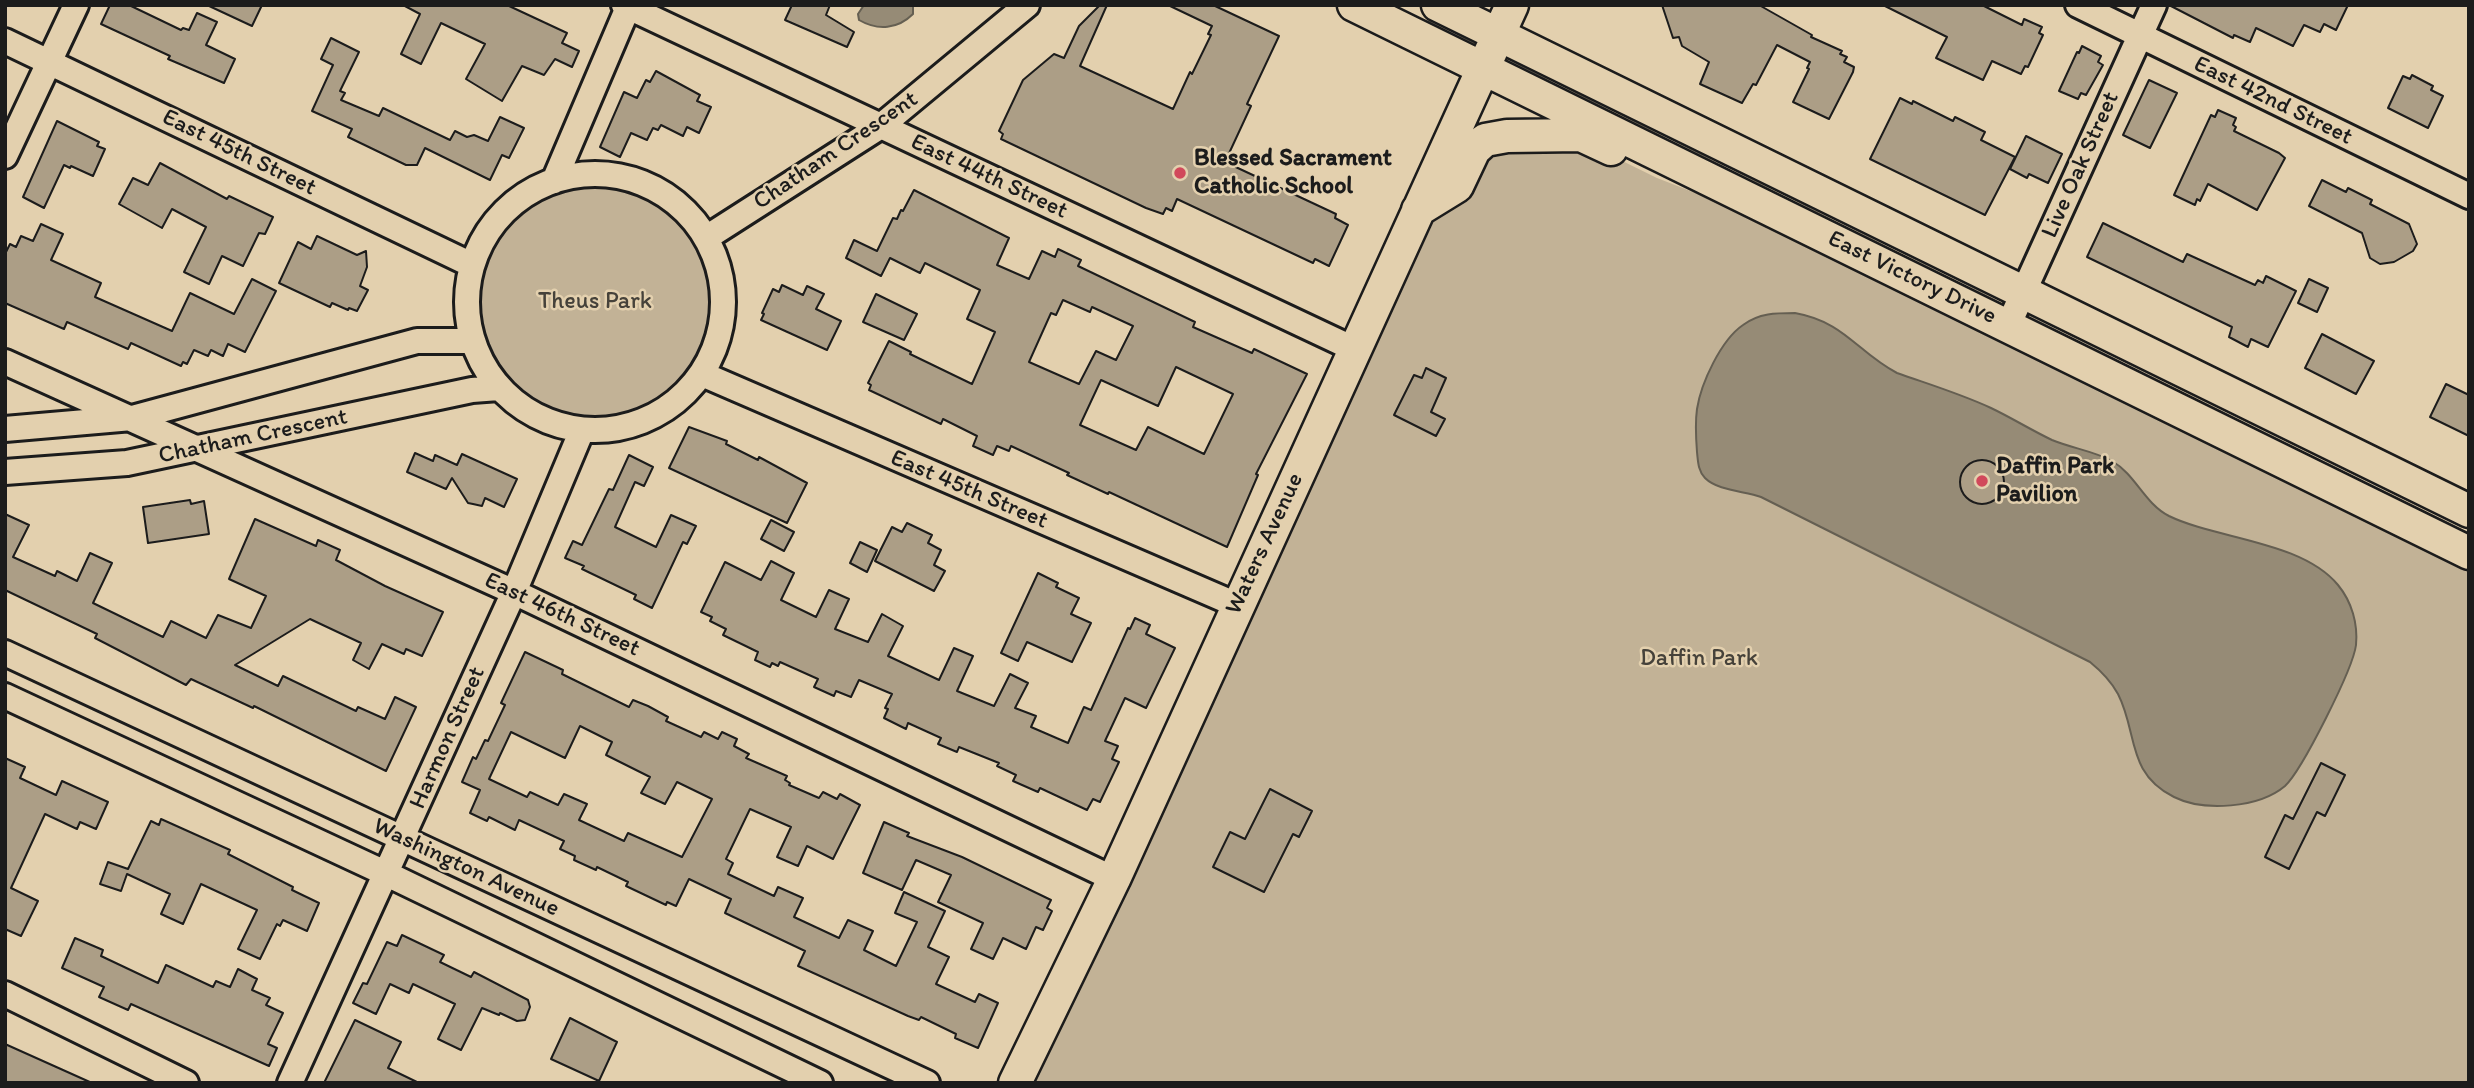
<!DOCTYPE html>
<style>
body{margin:0}
#map{position:relative;width:2474px;height:1088px;overflow:hidden;background:#e3d0ae;font-family:Itim,sans-serif}
canvas{display:block}
.frame{position:absolute;inset:0;border:7px solid #1c1c1c;pointer-events:none}
</style>
<div id="map">
<canvas width="2474" height="1088"></canvas>
<div class="frame"></div>
</div>
<script>
const context = document.querySelector('canvas').getContext('2d');
context.lineJoin = 'round';
function fill(path, color) { context.fillStyle = color; context.fill(path, 'evenodd'); }
function stroke(path, color, width, dash) { context.strokeStyle = color; context.lineWidth = width; context.lineCap = dash ? 'butt' : 'round'; context.setLineDash(dash || []); context.stroke(path); }
function write(font, color, halo, rows, align = 'center') {
  context.font = font + ' Itim,sans-serif'; context.lineWidth = 5; context.setLineDash([]); context.textBaseline = 'middle'; context.strokeStyle = halo; context.fillStyle = color; for (const [text, x, y, turn = 0] of rows) {
    context.save(); context.translate(x, y); context.rotate((+turn || 0) * Math.PI / 180); context.textAlign = isNaN(turn) ? turn : align; if (halo) context.strokeText(text, 0, 0); context.fillText(text, 0, 0); context.restore();
  }
}
const green = new Path2D(`
 M 1492,146 L 1600,150 L 1657,178 L 1780,226 L 2469,569 L 2469,1083 L 1032,1083 L 1439,210 Z
 M467 303a128 128 0 1 1 256 0a128 128 0 1 1-256 0Z`);
const water = new Path2D(`
 M 864,5 L 913,5 L 913,14 C 898,29 878,31 859,20 L 858,14 Z
 M 1795,313 C 1845,322 1857,352 1897,373 C 1928,384 1961,394 1991,408 C 2012,418 2031,430 2052,440 C 2071,448 2094,451 2112,461 C 2136,475 2144,503 2169,516 C 2216,539 2302,541 2338,585 C 2352,602 2358,624 2356,645 C 2353,669 2302,770 2285,786 C 2259,808 2204,812 2174,797 C 2126,773 2138,733 2118,694 C 2111,681 2101,671 2090,662 L 1761,497 C 1745,491 1718,491 1705,478 C 1698,471 1698,461 1697,452 C 1696,439 1695,423 1697,409 C 1701,383 1721,340 1743,325 C 1759,313 1776,313 1795,313 Z`);
const building = new Path2D(`
 M 110,5 L 129,5 L 181,30 L 183,28 L 189,30 L 197,13 L 217,22 L 206,45 L 235,59 L 224,83 L 168,59 L 170,56 L 101,24 Z
 M 207,5 L 262,5 L 252,26 Z
 M 403,5 L 507,5 L 567,33 L 562,43 L 579,51 L 572,67 L 555,59 L 544,75 L 522,66 L 502,101 L 466,79 L 485,44 L 441,23 L 421,64 L 401,54 L 420,14 Z
 M 792,5 L 830,5 L 826,15 L 854,32 L 847,47 L 785,20 Z
 M 1100,5 L 1107,5 L 1080,66 L 1173,109 L 1190,72 L 1192,74 L 1211,35 L 1208,34 L 1212,26 L 1168,5 L 1213,5 L 1279,36 L 1247,104 L 1251,106 L 1225,162 L 1336,214 L 1335,218 L 1348,225 L 1329,266 L 1315,259 L 1313,263 L 1177,199 L 1172,211 L 1166,208 L 1163,214 L 1146,208 L 1001,139 L 1003,134 L 999,131 L 1023,80 L 1054,54 L 1064,58 L 1079,26 Z
 M 1662,5 L 1759,5 L 1812,35 L 1811,37 L 1842,51 L 1840,54 L 1847,57 L 1844,62 L 1854,67 L 1853,72 L 1829,119 L 1793,102 L 1809,69 L 1807,68 L 1810,62 L 1777,45 L 1756,85 L 1753,84 L 1742,103 L 1700,84 L 1709,62 L 1682,46 L 1679,37 L 1673,38 Z
 M 1883,5 L 1982,5 L 2022,25 L 2024,19 L 2042,27 L 2039,33 L 2043,35 L 2028,67 L 2025,66 L 2021,74 L 1992,61 L 1983,80 L 1936,58 L 1947,37 Z
 M 2169,5 L 2348,5 L 2336,30 L 2324,24 L 2320,32 L 2304,25 L 2293,46 L 2256,28 L 2250,42 L 2234,35 L 2233,38 Z
 M 331,38 L 359,52 L 340,91 L 345,93 L 341,100 L 379,116 L 383,108 L 450,140 L 455,131 L 467,137 L 474,135 L 488,141 L 500,117 L 524,128 L 509,158 L 502,155 L 490,180 L 425,148 L 417,165 L 406,165 L 348,137 L 352,129 L 312,111 L 333,65 L 321,59 Z
 M 2082,46 L 2101,56 L 2098,62 L 2103,65 L 2086,95 L 2081,93 L 2078,99 L 2059,91 L 2077,52 L 2079,53 Z
 M 656,71 L 700,95 L 697,101 L 711,107 L 699,133 L 687,127 L 683,136 L 661,125 L 658,130 L 653,128 L 647,140 L 631,133 L 620,157 L 600,147 L 624,92 L 637,98 L 646,80 L 650,82 Z
 M 2412,75 L 2433,86 L 2431,90 L 2443,96 L 2428,128 L 2388,108 L 2403,76 L 2410,79 Z
 M 2149,80 L 2177,93 L 2150,148 L 2123,135 Z
 M 1900,98 L 1912,104 L 1913,101 L 1953,121 L 1955,117 L 1985,132 L 1981,140 L 2015,157 L 1985,215 L 1870,159 Z
 M 2218,110 L 2236,118 L 2233,125 L 2236,127 L 2234,131 L 2279,153 L 2285,158 L 2257,210 L 2208,184 L 2200,201 L 2197,199 L 2195,205 L 2174,195 L 2211,115 L 2215,117 Z
 M 57,121 L 99,142 L 97,146 L 105,149 L 93,176 L 71,166 L 70,168 L 64,165 L 44,208 L 23,197 Z
 M 2026,136 L 2062,154 L 2048,183 L 2029,174 L 2027,178 L 2010,169 Z
 M 160,163 L 227,199 L 229,196 L 273,217 L 265,234 L 259,233 L 243,266 L 222,256 L 209,284 L 184,272 L 206,227 L 172,209 L 162,228 L 119,204 L 133,178 L 148,185 Z
 M 2322,180 L 2346,192 L 2348,188 L 2372,200 L 2370,204 L 2409,224 L 2417,244 L 2413,251 L 2394,262 L 2380,264 L 2370,258 L 2362,233 L 2309,206 Z
 M 914,190 L 1009,238 L 997,265 L 1029,279 L 1042,251 L 1055,257 L 1058,249 L 1081,260 L 1078,266 L 1195,322 L 1193,327 L 1252,353 L 1254,349 L 1307,374 L 1256,474 L 1258,475 L 1227,547 L 1109,492 L 1108,494 L 1067,475 L 1069,473 L 1011,446 L 1009,451 L 997,446 L 993,455 L 973,446 L 977,436 L 943,419 L 941,424 L 869,390 L 871,385 L 868,383 L 889,341 L 911,352 L 910,354 L 972,384 L 995,332 L 967,319 L 980,290 L 925,263 L 920,273 L 890,258 L 881,276 L 846,258 L 854,240 L 877,251 L 893,218 L 897,219 L 901,210 L 903,211 ZM 1063,300 L 1090,312 L 1092,307 L 1133,326 L 1116,360 L 1096,351 L 1079,384 L 1029,362 L 1051,313 L 1056,315 ZM 1176,367 L 1233,394 L 1204,454 L 1148,427 L 1136,450 L 1080,425 L 1101,380 L 1158,406 Z
 M 2103,223 L 2183,262 L 2187,254 L 2255,285 L 2258,280 L 2263,283 L 2266,276 L 2296,291 L 2268,347 L 2251,339 L 2248,347 L 2229,337 L 2232,327 L 2087,257 Z
 M 41,224 L 63,234 L 51,260 L 101,283 L 95,297 L 172,331 L 190,293 L 234,314 L 252,279 L 276,291 L 245,352 L 228,344 L 223,356 L 211,350 L 208,356 L 194,350 L 187,364 L 183,362 L 181,366 L 131,343 L 128,349 L 67,322 L 64,329 L 5,303 L 5,254 L 10,244 L 16,247 L 21,236 L 33,241 Z
 M 317,236 L 357,255 L 366,251 L 367,267 L 360,286 L 368,290 L 357,311 L 349,308 L 348,310 L 332,303 L 330,307 L 279,283 L 298,242 L 311,249 Z
 M 2309,279 L 2328,288 L 2317,312 L 2298,303 Z
 M 782,285 L 803,295 L 807,286 L 824,294 L 816,309 L 841,321 L 827,350 L 761,320 L 764,314 L 762,313 L 773,289 L 779,292 Z
 M 876,294 L 917,314 L 904,340 L 863,322 Z
 M 2322,334 L 2374,361 L 2356,394 L 2305,368 Z
 M 1426,368 L 1446,378 L 1431,412 L 1445,419 L 1436,436 L 1394,415 L 1414,375 L 1422,378 Z
 M 2446,384 L 2469,395 L 2469,436 L 2430,417 Z
 M 689,427 L 727,441 L 726,444 L 758,460 L 759,457 L 807,483 L 787,523 L 669,468 Z
 M 415,453 L 433,461 L 435,455 L 457,465 L 462,454 L 517,479 L 504,507 L 485,498 L 482,506 L 473,504 L 468,503 L 452,478 L 446,489 L 407,472 Z
 M 629,455 L 653,467 L 644,486 L 635,482 L 615,527 L 656,547 L 671,515 L 696,526 L 687,544 L 683,542 L 652,608 L 634,599 L 636,595 L 582,569 L 584,566 L 565,558 L 573,541 L 582,545 L 609,489 L 613,490 Z
 M1960 482a22 22 0 1 1 44 0a22 22 0 1 1-44 0Z
 M 190,500 L 191,504 L 204,501 L 209,534 L 148,543 L 143,507 Z
 M 5,514 L 29,525 L 13,557 L 55,576 L 57,571 L 77,581 L 90,553 L 112,563 L 93,603 L 163,637 L 171,621 L 206,638 L 218,615 L 251,628 L 266,596 L 229,579 L 255,519 L 316,546 L 318,540 L 340,550 L 336,560 L 385,586 L 443,612 L 422,656 L 406,649 L 404,654 L 382,644 L 369,669 L 353,660 L 361,643 L 310,619 L 235,665 L 278,686 L 283,676 L 356,711 L 358,707 L 385,719 L 395,697 L 416,707 L 386,771 L 254,706 L 253,708 L 191,679 L 186,685 L 95,638 L 97,634 L 5,590 Z
 M 771,520 L 794,532 L 784,551 L 761,539 Z
 M 907,523 L 932,535 L 928,543 L 941,550 L 934,565 L 945,571 L 934,591 L 875,561 L 892,527 L 902,532 Z
 M 860,542 L 877,550 L 867,572 L 850,563 Z
 M 771,561 L 794,573 L 781,600 L 816,617 L 829,590 L 849,599 L 835,629 L 868,642 L 882,614 L 903,626 L 888,656 L 939,680 L 954,648 L 973,656 L 957,691 L 994,706 L 1010,674 L 1028,683 L 1015,708 L 1036,716 L 1031,727 L 1068,743 L 1084,707 L 1091,710 L 1128,628 L 1130,629 L 1135,618 L 1150,625 L 1146,634 L 1175,648 L 1146,708 L 1125,698 L 1105,741 L 1118,746 L 1112,759 L 1119,762 L 1100,802 L 1093,799 L 1087,810 L 1040,788 L 1038,792 L 1013,781 L 1016,775 L 997,766 L 999,763 L 959,747 L 957,752 L 938,744 L 941,738 L 908,723 L 906,729 L 884,718 L 888,709 L 885,708 L 892,694 L 859,680 L 851,697 L 836,691 L 834,696 L 814,687 L 818,679 L 780,662 L 778,666 L 772,663 L 770,667 L 755,660 L 758,652 L 723,635 L 726,629 L 710,621 L 712,617 L 701,612 L 725,562 L 761,580 Z
 M 1038,573 L 1058,583 L 1056,587 L 1079,598 L 1071,614 L 1091,623 L 1072,662 L 1027,642 L 1018,661 L 1001,653 Z
 M 525,652 L 563,670 L 562,674 L 629,707 L 633,700 L 648,706 L 668,717 L 666,721 L 701,737 L 704,732 L 718,739 L 722,732 L 737,739 L 734,746 L 749,754 L 746,758 L 787,776 L 785,780 L 790,783 L 789,785 L 819,798 L 823,792 L 837,799 L 840,794 L 860,805 L 833,859 L 807,846 L 798,866 L 777,857 L 791,827 L 750,809 L 726,859 L 733,863 L 728,874 L 774,896 L 778,887 L 803,898 L 794,917 L 839,938 L 848,920 L 873,931 L 864,950 L 896,966 L 917,922 L 895,913 L 904,892 L 945,911 L 928,947 L 949,957 L 936,984 L 975,1002 L 979,994 L 998,1003 L 978,1048 L 955,1038 L 956,1034 L 921,1017 L 919,1020 L 908,1016 L 798,966 L 805,951 L 725,913 L 731,899 L 689,879 L 676,906 L 667,902 L 666,905 L 626,886 L 628,882 L 597,867 L 596,870 L 574,860 L 575,856 L 560,849 L 564,841 L 519,820 L 515,830 L 489,817 L 487,821 L 470,813 L 480,790 L 462,782 L 473,757 L 476,759 L 485,740 L 488,741 L 505,705 L 501,703 ZM 580,726 L 612,742 L 606,755 L 650,777 L 641,793 L 665,804 L 677,782 L 712,799 L 682,857 L 628,833 L 624,841 L 579,820 L 587,804 L 564,794 L 558,805 L 530,792 L 527,797 L 489,779 L 511,732 L 565,758 Z
 M 5,758 L 25,767 L 20,778 L 56,795 L 62,781 L 108,802 L 96,829 L 80,822 L 77,829 L 45,814 L 11,888 L 38,901 L 21,936 L 5,929 Z
 M 2321,763 L 2345,775 L 2325,816 L 2317,812 L 2289,869 L 2265,857 L 2285,815 L 2293,819 Z
 M 1270,789 L 1312,811 L 1299,837 L 1293,834 L 1264,892 L 1213,867 L 1230,832 L 1245,839 Z
 M 161,819 L 230,850 L 228,854 L 293,887 L 292,890 L 319,903 L 307,931 L 283,920 L 280,926 L 277,924 L 260,959 L 238,949 L 257,910 L 201,884 L 183,924 L 161,914 L 170,894 L 127,874 L 121,891 L 100,884 L 108,862 L 128,869 L 151,821 L 159,825 Z
 M 884,822 L 909,833 L 907,836 L 962,857 L 1051,900 L 1047,908 L 1052,911 L 1043,930 L 1036,927 L 1026,949 L 1003,938 L 993,959 L 971,949 L 983,923 L 938,902 L 951,875 L 916,860 L 902,890 L 863,873 Z
 M 402,935 L 444,955 L 440,962 L 471,977 L 474,972 L 528,1000 L 530,1007 L 525,1020 L 517,1021 L 500,1013 L 499,1015 L 482,1008 L 461,1050 L 438,1039 L 455,1004 L 413,984 L 409,993 L 390,984 L 376,1014 L 353,1003 L 363,983 L 367,984 L 387,942 L 397,946 Z
 M 75,938 L 103,950 L 101,956 L 158,983 L 166,965 L 213,987 L 216,981 L 230,987 L 238,969 L 257,979 L 252,990 L 270,998 L 266,1005 L 283,1013 L 268,1044 L 277,1048 L 269,1066 L 131,1004 L 128,1010 L 99,997 L 104,987 L 62,968 Z
 M 570,1018 L 617,1042 L 599,1081 L 551,1059 Z
 M 355,1020 L 401,1042 L 388,1068 L 419,1083 L 324,1083 Z
 M 5,1044 L 92,1083 L 5,1083 Z`);
const minor = new Path2D(`
 M 624,5 L 1354,349
 M 2078,5 L 2469,196
 M 5,41 L 472,265
 M 5,156 L 76,5
 M467 302a128 128 0 1 1 256 0a128 128 0 1 1-256 0Z
 M 554,181 L 629,5
 M 706,238 L 881,126 L 1027,5
 M 2008,326 L 2154,5
 M 5,362 L 514,592 L 1114,879
 M 702,374 L 1237,605
 M 5,429 L 132,418 L 417,341 L 472,341
 M 5,472 L 127,463 L 472,390 L 499,388
 M 5,653 L 927,1083
 M 5,696 L 387,874 L 820,1083
 M 5,994 L 186,1083
 M 290,1083 L 514,592 L 582,430`);
const major = new Path2D(`
 M 1354,5 L 2469,553
 M 1438,5 L 2469,511
 M 1418,210 L 1457,186 L 1474,150 L 1485,140 L 1507,136 L 1581,135 L 1611,149
 M 1015,1083 L 1114,879 L 1512,5`);
const markers = [
 [1180,173,7,"#d1495b"],
 [1982,481,7,"#d1495b"]
];
const streetNames = [
 ["East 42nd Street",2273,101,26],
 ["Chatham Crescent",836,151,-34],
 ["East 45th Street",239,153,26],
 ["Live Oak Street",2081,165,-66],
 ["East 44th Street",989,177,25],
 ["East Victory Drive",1912,278,26],
 ["Chatham Crescent",253,437,-12],
 ["East 45th Street",969,490,23],
 ["Waters Avenue",1265,544,-65],
 ["East 46th Street",562,615,25],
 ["Harmon Street",448,738,-66],
 ["Washington Avenue",466,868,25]
];
const poiNames = [
 ["Blessed Sacrament",1194,159],
 ["Catholic School",1194,187],
 ["Daffin Park",1996,467],
 ["Pavilion",1996,495]
];
const parkNames = [
 ["Theus Park",595,302],
 ["Daffin Park",1699,659]
];
fill(green, '#c2b296');
fill(water, '#968b76');
stroke(water, '#655f52', 2);
fill(building, '#ac9e86');
stroke(building, '#1c1c1c', 2);
stroke(minor, '#1c1c1c', 30);
stroke(major, '#1c1c1c', 37);
stroke(minor, '#e3d0ae', 24);
stroke(major, '#e3d0ae', 32);
for (const [x, y, r, color] of markers) { const dot = new Path2D(); dot.arc(x, y, r, 0, 2 * Math.PI); context.fillStyle = color; context.fill(dot); stroke(dot, '#e3d0ae', 2.5); }
write('24px', '#1c1c1c', '#e3d0ae', streetNames);
write('bold 24px', '#1c1c1c', '#e3d0ae', poiNames, 'left');
write('24px', '#46423a', '#e3d0ae', parkNames);
</script>
